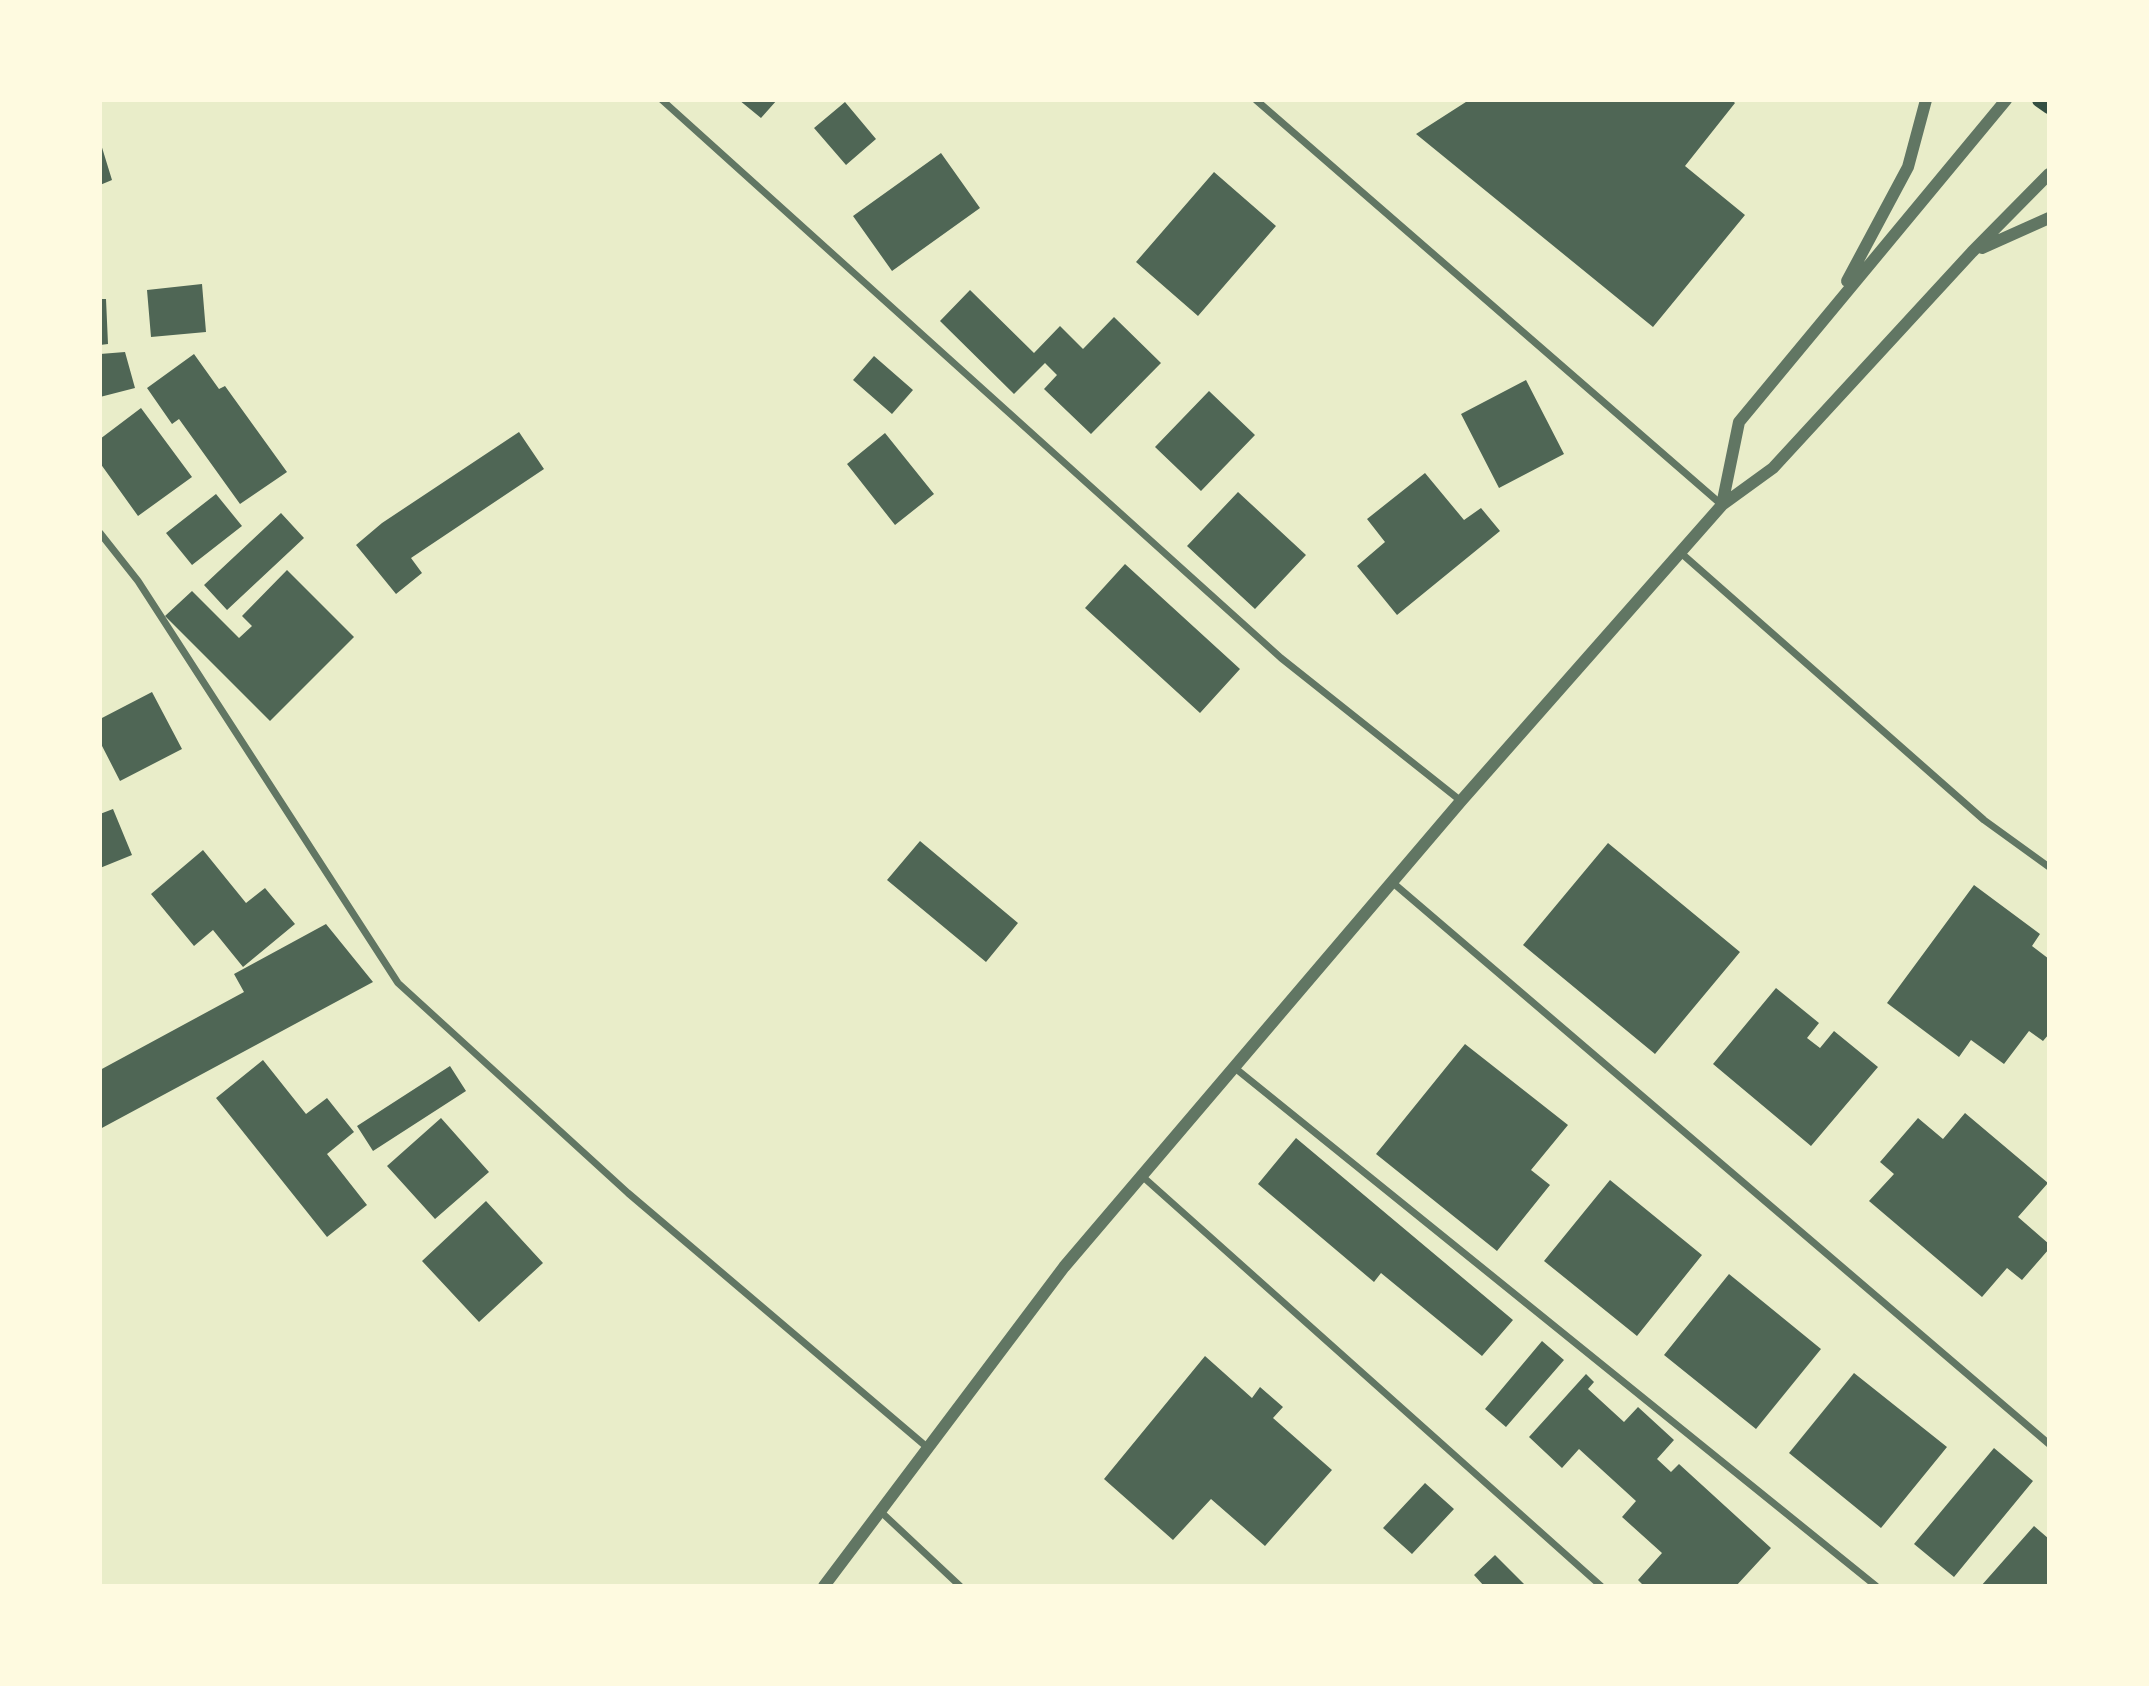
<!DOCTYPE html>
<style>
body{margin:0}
#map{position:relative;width:2149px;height:1686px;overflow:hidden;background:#e9edc9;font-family:"Titillium Web",sans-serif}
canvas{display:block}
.frame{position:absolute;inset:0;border:102px solid #fefae0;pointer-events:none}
</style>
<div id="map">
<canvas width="2149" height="1686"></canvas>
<div class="frame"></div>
</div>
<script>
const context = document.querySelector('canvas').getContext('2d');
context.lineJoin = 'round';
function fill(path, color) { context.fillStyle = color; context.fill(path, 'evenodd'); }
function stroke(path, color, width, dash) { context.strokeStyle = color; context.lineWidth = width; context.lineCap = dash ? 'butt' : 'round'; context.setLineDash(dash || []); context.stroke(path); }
const building = new Path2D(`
 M 739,100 L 777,100 L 761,118 Z
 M 1469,100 L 1732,100 L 1735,103 L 1685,166 L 1745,215 L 1653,327 L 1416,134 Z
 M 845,102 L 876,139 L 846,165 L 814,128 Z
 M 100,141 L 112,180 L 100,185 Z
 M 941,153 L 980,208 L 892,271 L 853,216 Z
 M 1214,172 L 1276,226 L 1198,316 L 1136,262 Z
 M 202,284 L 206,332 L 151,337 L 147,290 Z
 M 970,290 L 1034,353 L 1060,326 L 1083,349 L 1114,317 L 1161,363 L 1091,434 L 1044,389 L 1057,375 L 1045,363 L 1014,394 L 940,321 Z
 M 100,299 L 106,299 L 108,344 L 100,345 Z
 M 125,352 L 135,388 L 100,397 L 100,354 Z
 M 194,354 L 219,389 L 225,386 L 287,472 L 240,504 L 179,419 L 172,424 L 147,388 Z
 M 874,356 L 913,390 L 892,414 L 853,380 Z
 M 1526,380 L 1564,454 L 1499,488 L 1461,414 Z
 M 1209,391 L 1255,435 L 1201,491 L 1155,447 Z
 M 141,408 L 192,477 L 138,516 L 100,463 L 100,439 Z
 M 519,432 L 544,469 L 411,558 L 422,573 L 396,594 L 356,545 L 382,523 Z
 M 885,433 L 934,494 L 895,525 L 847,464 Z
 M 1425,473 L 1464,520 L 1481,508 L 1500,531 L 1397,615 L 1357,566 L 1385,542 L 1367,519 Z
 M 1238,492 L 1306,555 L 1255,609 L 1187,546 Z
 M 216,494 L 242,526 L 192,565 L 166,533 Z
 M 281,513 L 304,538 L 227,610 L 204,585 Z
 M 1125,564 L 1240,669 L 1200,713 L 1085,608 Z
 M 287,570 L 354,637 L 270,721 L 165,616 L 192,591 L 239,638 L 252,626 L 242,616 Z
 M 152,692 L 182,749 L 120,781 L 100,742 L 100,719 Z
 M 113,809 L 132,855 L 100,868 L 100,814 Z
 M 920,841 L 1018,923 L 986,962 L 887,880 Z
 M 1608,843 L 1740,952 L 1655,1054 L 1523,945 Z
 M 203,850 L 246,903 L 265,888 L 295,924 L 243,967 L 213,930 L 194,946 L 151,894 Z
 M 1974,885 L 2040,934 L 2032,946 L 2049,959 L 2049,1000 L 2047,1004 L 2049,1006 L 2049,1034 L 2043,1041 L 2029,1031 L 2004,1064 L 1971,1040 L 1959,1057 L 1887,1003 Z
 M 326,924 L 373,982 L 100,1129 L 100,1070 L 244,992 L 234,974 Z
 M 1776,988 L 1819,1023 L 1807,1038 L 1820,1048 L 1834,1031 L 1878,1067 L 1811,1146 L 1713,1064 Z
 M 1465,1044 L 1568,1125 L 1531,1170 L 1550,1185 L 1497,1251 L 1376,1154 Z
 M 263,1060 L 306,1114 L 327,1098 L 354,1132 L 327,1154 L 367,1205 L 327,1237 L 216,1098 Z
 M 450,1066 L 466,1091 L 373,1151 L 357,1126 Z
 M 1965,1113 L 2048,1183 L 2018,1217 L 2049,1244 L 2049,1249 L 2022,1280 L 2007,1268 L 1982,1297 L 1869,1201 L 1894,1174 L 1880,1162 L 1918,1118 L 1943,1139 Z
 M 441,1118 L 489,1172 L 435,1219 L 387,1166 Z
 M 1296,1138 L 1513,1320 L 1482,1356 L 1381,1273 L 1374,1282 L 1258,1184 Z
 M 1610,1180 L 1702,1255 L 1637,1336 L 1544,1261 Z
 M 486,1201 L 543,1263 L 479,1322 L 422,1261 Z
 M 1729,1274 L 1821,1349 L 1756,1429 L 1664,1355 Z
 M 1542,1341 L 1564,1360 L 1506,1427 L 1485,1409 Z
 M 1205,1356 L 1252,1398 L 1260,1387 L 1283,1407 L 1273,1418 L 1332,1470 L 1265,1546 L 1211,1499 L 1173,1540 L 1104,1479 Z
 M 1854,1373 L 1947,1447 L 1881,1528 L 1789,1453 Z
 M 1586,1374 L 1594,1382 L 1588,1389 L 1624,1422 L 1638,1407 L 1674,1440 L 1657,1459 L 1671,1472 L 1679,1464 L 1771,1548 L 1736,1586 L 1644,1586 L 1638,1580 L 1662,1553 L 1622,1517 L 1636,1501 L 1579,1449 L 1562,1468 L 1529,1437 Z
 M 1994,1448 L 2033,1481 L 1954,1577 L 1914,1544 Z
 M 1425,1483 L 1454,1509 L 1412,1554 L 1383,1528 Z
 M 2034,1526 L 2049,1539 L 2049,1586 L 1981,1586 Z
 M 1495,1555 L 1526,1586 L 1484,1586 L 1474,1575 Z`);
const minor = new Path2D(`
 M 662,100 L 1281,658 L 1461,801
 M 1256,100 L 1722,505
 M 100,533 L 138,581 L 398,983 L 628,1193 L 928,1448
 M 1681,553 L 1984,820 L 2049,867
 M 1392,882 L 2049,1444
 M 1235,1068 L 1876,1586
 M 1142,1176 L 1601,1586
 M 880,1511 L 960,1586`);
const tertiary = new Path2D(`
 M 1982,248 L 2049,218
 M 1847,281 L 1908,167 L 1926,100
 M 1722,505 L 1739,422 L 2006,100
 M 824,1586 L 1064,1267 L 1461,801 L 1722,505 L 1773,468 L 1972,252 L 2049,174`);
const secondary = new Path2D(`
 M 2039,100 L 2049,107`);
fill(building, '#4f6655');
stroke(minor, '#617663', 7);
stroke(tertiary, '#617663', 12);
stroke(secondary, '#344e41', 14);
</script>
